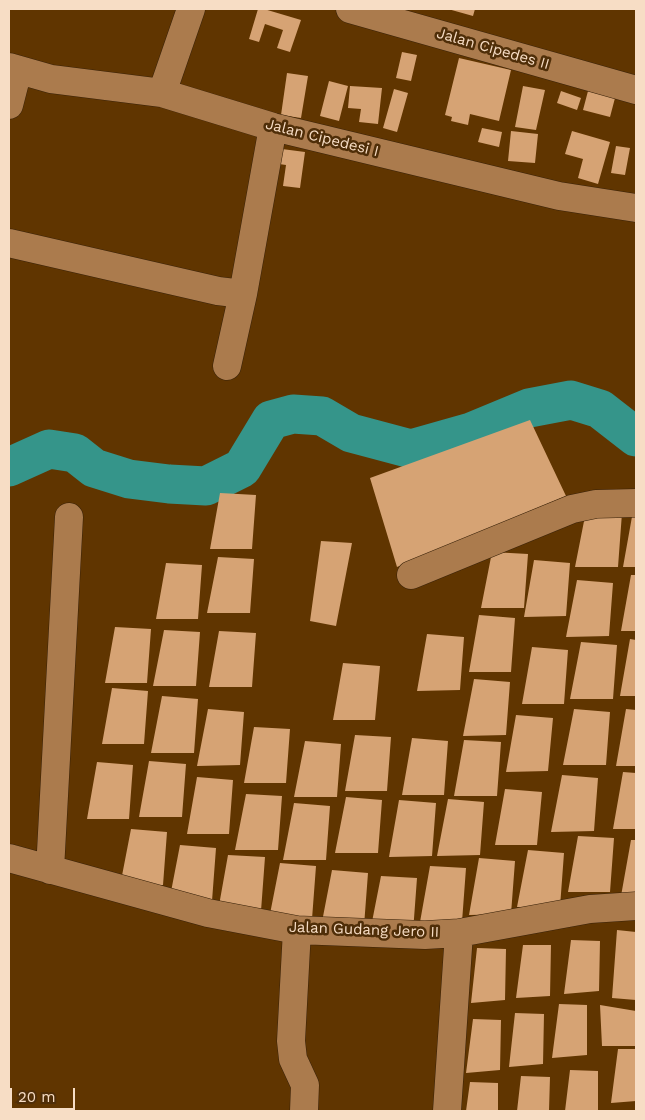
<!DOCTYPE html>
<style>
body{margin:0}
#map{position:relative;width:645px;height:1120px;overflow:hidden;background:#603500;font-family:"Work Sans",sans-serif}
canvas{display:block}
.frame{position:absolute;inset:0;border:10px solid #f7ddc5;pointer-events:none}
.scale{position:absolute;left:10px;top:1088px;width:65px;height:22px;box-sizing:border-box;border:2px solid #f7ddc5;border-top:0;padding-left:6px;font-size:15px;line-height:18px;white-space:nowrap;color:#f7ddc5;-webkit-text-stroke:4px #4f2e08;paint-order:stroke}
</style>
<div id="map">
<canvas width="645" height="1120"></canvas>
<div class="frame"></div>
<div class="scale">20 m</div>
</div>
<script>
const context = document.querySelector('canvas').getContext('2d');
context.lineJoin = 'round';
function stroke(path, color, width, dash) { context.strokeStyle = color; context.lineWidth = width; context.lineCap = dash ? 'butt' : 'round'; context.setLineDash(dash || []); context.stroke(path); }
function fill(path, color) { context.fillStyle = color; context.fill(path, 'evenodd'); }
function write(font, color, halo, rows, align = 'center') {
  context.font = font + ' "Work Sans",sans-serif'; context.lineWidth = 5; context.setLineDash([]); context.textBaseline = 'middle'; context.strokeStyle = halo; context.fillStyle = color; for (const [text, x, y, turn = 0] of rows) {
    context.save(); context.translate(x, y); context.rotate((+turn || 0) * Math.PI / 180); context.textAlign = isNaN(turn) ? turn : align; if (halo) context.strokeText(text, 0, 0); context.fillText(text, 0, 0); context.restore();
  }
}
const river = new Path2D(`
 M 9,467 L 49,449 L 75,453 L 94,468 L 129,479 L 169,484 L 206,486 L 242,468 L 271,420 L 293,414 L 322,416 L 351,433 L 411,449 L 471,432 L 529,408 L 571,400 L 600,409 L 636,437`);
const building = new Path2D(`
 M 258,9 L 264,9 L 301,20 L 290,52 L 277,48 L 283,30 L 265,24 L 259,42 L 249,39 Z
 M 448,9 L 475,9 L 473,16 Z
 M 402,52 L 417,55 L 411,81 L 396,78 Z
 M 459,58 L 511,70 L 499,121 L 470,114 L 468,125 L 451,121 L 452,117 L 445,115 Z
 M 287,73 L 308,76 L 301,118 L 281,115 Z
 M 329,81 L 348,86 L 339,121 L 320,116 Z
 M 350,86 L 382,88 L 378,124 L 359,122 L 361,109 L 348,108 Z
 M 523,86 L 545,90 L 536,130 L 515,127 Z
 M 394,89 L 408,93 L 397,132 L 383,128 Z
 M 561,91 L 581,98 L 577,110 L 557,103 Z
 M 588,91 L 615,98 L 610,117 L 583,110 Z
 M 482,128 L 502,132 L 499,147 L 478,142 Z
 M 511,131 L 538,134 L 535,163 L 508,161 Z
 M 572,131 L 610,142 L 598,184 L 578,178 L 583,159 L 565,154 Z
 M 616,146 L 630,148 L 625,175 L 611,173 Z
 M 282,149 L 305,152 L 300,188 L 283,186 L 286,165 L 279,164 Z
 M 530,420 L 566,496 L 397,567 L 370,478 Z
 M 220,493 L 256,495 L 252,549 L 210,549 Z
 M 586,511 L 622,513 L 618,567 L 575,567 Z
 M 633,511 L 636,511 L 636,567 L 623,567 Z
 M 321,541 L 352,543 L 336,626 L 310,621 Z
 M 492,552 L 528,554 L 524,608 L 481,608 Z
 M 218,557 L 254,559 L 250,613 L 207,613 Z
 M 534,560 L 570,563 L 566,616 L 524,617 Z
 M 166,563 L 202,565 L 198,619 L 156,619 Z
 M 631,575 L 636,575 L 636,631 L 621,631 Z
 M 577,580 L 613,583 L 609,636 L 566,637 Z
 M 479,615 L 515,618 L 511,672 L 469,672 Z
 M 115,627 L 151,629 L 147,683 L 105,683 Z
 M 164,630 L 200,632 L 196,686 L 153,686 Z
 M 219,631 L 256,633 L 252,687 L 209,687 Z
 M 427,634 L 464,637 L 460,690 L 417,691 Z
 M 630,639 L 636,640 L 636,696 L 620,696 Z
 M 581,642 L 617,645 L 613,699 L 570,699 Z
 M 532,647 L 568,650 L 564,704 L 522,704 Z
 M 343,663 L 380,666 L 375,720 L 333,720 Z
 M 474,679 L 510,682 L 506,735 L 463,736 Z
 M 112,688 L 148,691 L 144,744 L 102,744 Z
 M 162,696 L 198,699 L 194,753 L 151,753 Z
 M 208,709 L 244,712 L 240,765 L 197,766 Z
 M 574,709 L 610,712 L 606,765 L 563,765 Z
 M 626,709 L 636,710 L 636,766 L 616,766 Z
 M 516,715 L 553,718 L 548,771 L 506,772 Z
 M 254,727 L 290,729 L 286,783 L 244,783 Z
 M 355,735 L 391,737 L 387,791 L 345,791 Z
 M 412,738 L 448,741 L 444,795 L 402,795 Z
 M 464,740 L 501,742 L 497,796 L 454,796 Z
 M 305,741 L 341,744 L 337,797 L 294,797 Z
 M 149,761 L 186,764 L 182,817 L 139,817 Z
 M 97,762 L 133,765 L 129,819 L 87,819 Z
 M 623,772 L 636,773 L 636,829 L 613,829 Z
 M 562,775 L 598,778 L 594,831 L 551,832 Z
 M 197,777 L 233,780 L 229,834 L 187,834 Z
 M 505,789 L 542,792 L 537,845 L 495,845 Z
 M 246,794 L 282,796 L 278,850 L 235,850 Z
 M 346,797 L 382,800 L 378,853 L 335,853 Z
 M 448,799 L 484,802 L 480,855 L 437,856 Z
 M 399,800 L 436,803 L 432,856 L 389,857 Z
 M 294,803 L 330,806 L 326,860 L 283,860 Z
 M 131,829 L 167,832 L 163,885 L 120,886 Z
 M 578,836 L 614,838 L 610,892 L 568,892 Z
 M 631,840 L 636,840 L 636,896 L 621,896 Z
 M 180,845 L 216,848 L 212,901 L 169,902 Z
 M 528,850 L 564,853 L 560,907 L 517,907 Z
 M 228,855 L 265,857 L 261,911 L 218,911 Z
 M 479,858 L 515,861 L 511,914 L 469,915 Z
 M 280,863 L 316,866 L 312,919 L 269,919 Z
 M 430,866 L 466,868 L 462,922 L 420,922 Z
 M 332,870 L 368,873 L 364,926 L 321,927 Z
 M 381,876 L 417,878 L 413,932 L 370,932 Z
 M 617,930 L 636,932 L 636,1000 L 612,998 Z
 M 571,940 L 600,941 L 599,991 L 564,994 Z
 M 523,945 L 551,945 L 550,996 L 516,998 Z
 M 477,948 L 506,949 L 505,1000 L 471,1003 Z
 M 559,1004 L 587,1005 L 587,1055 L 552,1058 Z
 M 600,1005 L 636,1011 L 636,1046 L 602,1046 Z
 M 515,1013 L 544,1014 L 543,1064 L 509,1067 Z
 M 473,1019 L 501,1020 L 500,1070 L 466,1073 Z
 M 618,1049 L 636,1049 L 636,1101 L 611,1103 Z
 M 570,1070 L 598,1071 L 598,1111 L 565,1111 Z
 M 521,1076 L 550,1077 L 549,1111 L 517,1111 Z
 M 470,1082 L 498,1083 L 498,1111 L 466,1111 Z`);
const minor = new Path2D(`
 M 350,9 L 636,90
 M 9,67 L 51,79 L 162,93 L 273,127 L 559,196 L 636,208
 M 162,93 L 191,9
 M 9,105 L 18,70
 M 9,243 L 218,291 L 243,294
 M 227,366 L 243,294 L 273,127
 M 411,575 L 572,509 L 596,504 L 636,503
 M 9,858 L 208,913 L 297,930 L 425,935 L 459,933 L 590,909 L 636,906
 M 50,870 L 69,517
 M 297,930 L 291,1041 L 293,1059 L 305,1085 L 304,1111
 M 447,1111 L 459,933`);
const streetNames = [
 ["Jalan Cipedes II",493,49,16],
 ["Jalan Cipedesi I",322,138,14],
 ["Jalan Gudang Jero II",364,930,2]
];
stroke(river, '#35958a', 39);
fill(building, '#d6a374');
stroke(minor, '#392209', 29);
stroke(minor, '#ab7b4d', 28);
write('15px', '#f7ddc5', '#4f2e08', streetNames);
</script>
